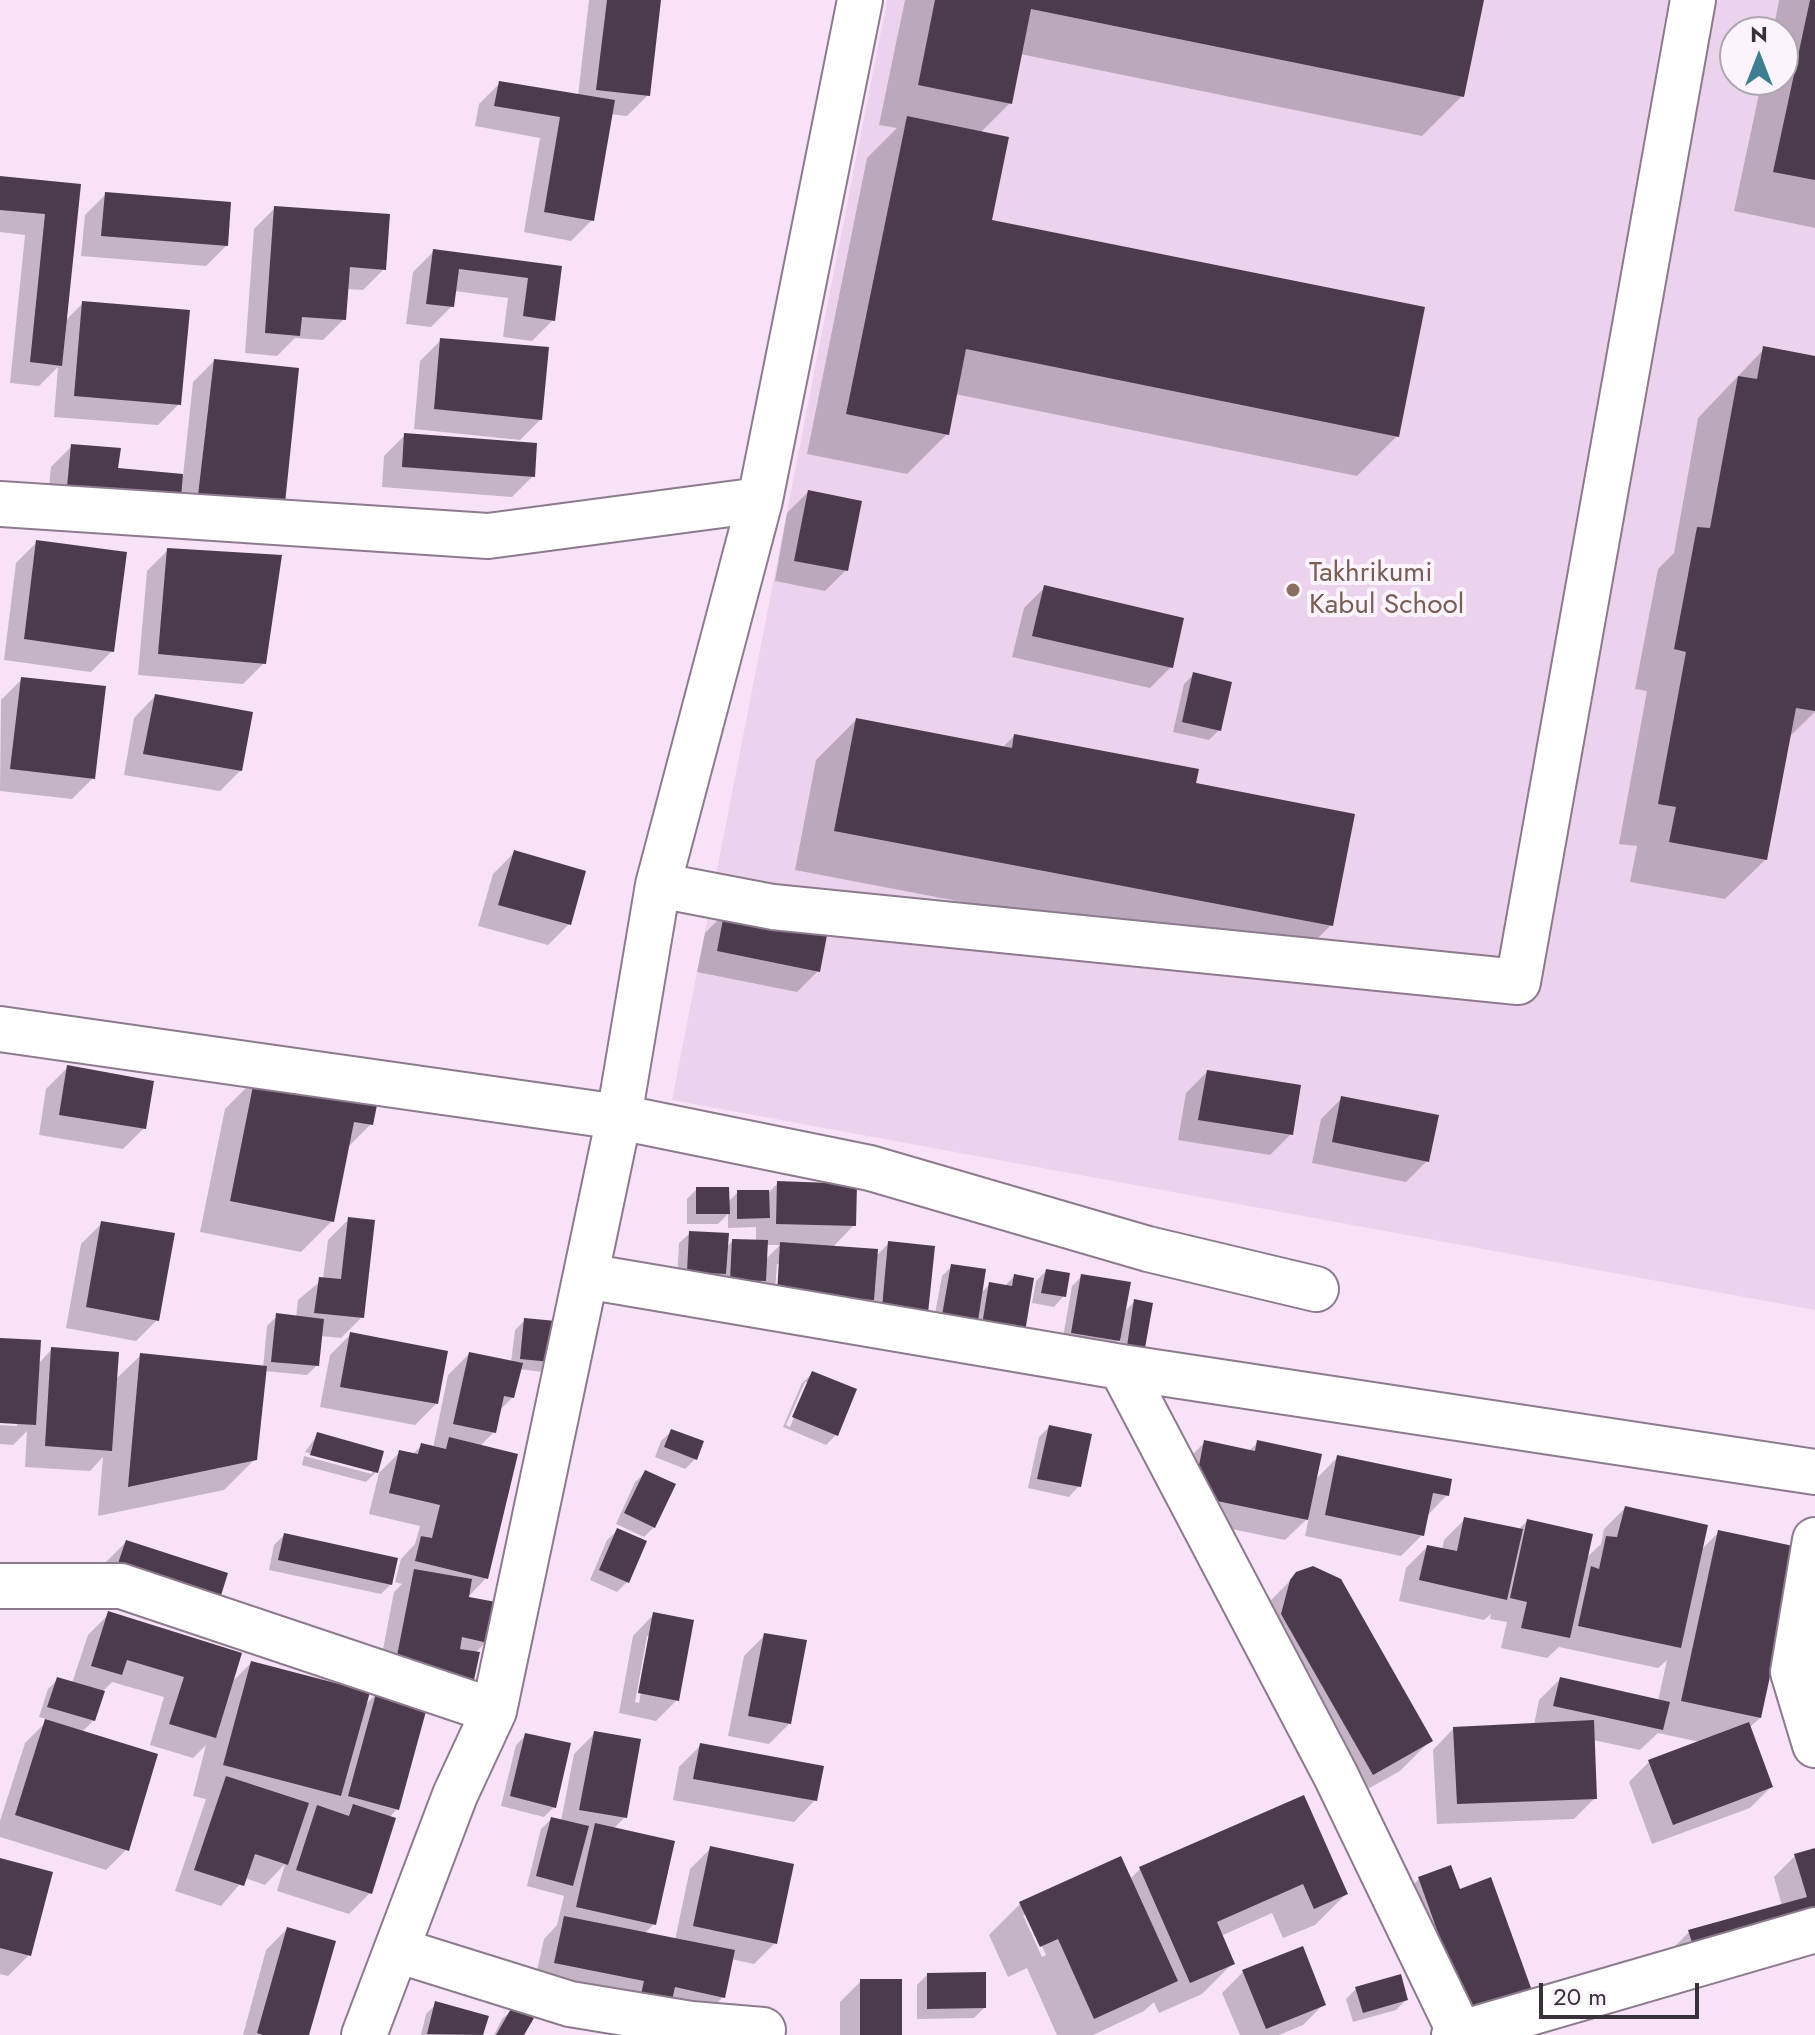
<!DOCTYPE html>
<style>
body{margin:0}
#map{position:relative;width:1815px;height:2035px;overflow:hidden;background:#f7e2f8;font-family:Jost,sans-serif}
canvas{display:block}
.north{position:absolute;left:1719px;top:16px;width:80px;height:80px;box-sizing:border-box;background:#fcf4fd;border:2px solid #aea6af;border-radius:50%;rotate:0deg;font-size:22px;font-weight:700;line-height:32px;text-align:center;color:#383139}
.north::after{content:'';display:block;margin:auto;width:28px;height:36px;background:#3d7f91;clip-path:polygon(50% 0,100% 100%,50% 72%,0 100%)}
.scale{position:absolute;left:1539px;top:1983px;width:160px;height:36px;box-sizing:border-box;border:4px solid #383139;border-top:0;padding-left:10px;font-size:24px;line-height:28px;white-space:nowrap;color:#383139;-webkit-text-stroke:6px #fcf4fd;paint-order:stroke}
</style>
<div id="map">
<canvas width="1815" height="2035"></canvas>
<div class="north">N</div>
<div class="scale">20 m</div>
</div>
<script>
const context = document.querySelector('canvas').getContext('2d');
context.lineJoin = 'round';
function fill(path, color) { context.fillStyle = color; context.fill(path, 'evenodd'); }
function stroke(path, color, width, dash) { context.strokeStyle = color; context.lineWidth = width; context.lineCap = dash ? 'butt' : 'round'; context.setLineDash(dash || []); context.stroke(path); }
function write(font, color, halo, rows, align = 'center') {
  context.font = font + ' Jost,sans-serif'; context.lineWidth = 8; context.setLineDash([]); context.textBaseline = 'middle'; context.strokeStyle = halo; context.fillStyle = color; for (const [text, x, y, turn = 0] of rows) {
    context.save(); context.translate(x, y); context.rotate((+turn || 0) * Math.PI / 180); context.textAlign = isNaN(turn) ? turn : align; if (halo) context.strokeText(text, 0, 0); context.fillText(text, 0, 0); context.restore();
  }
}
const built = new Path2D(`
 M 887,0 L 1815,0 L 1815,1310 L 672,1100 ZM 1735,32 L 1783,32 L 1783,80 L 1735,80 Z`);
const shadow = new Path2D(`
 M 589,0 L 659,0 L 648,95 L 627,116 L 610,114 L 592,220 L 571,241 L 524,232 L 540,138 L 475,126 L 479,104 L 500,83 L 578,96 Z
 M 905,0 L 1482,0 L 1462,96 L 1422,136 L 1020,54 L 1010,103 L 980,133 L 990,221 L 1397,436 L 1357,476 L 955,394 L 947,434 L 907,474 L 807,454 L 867,158 L 897,128 L 879,125 Z
 M 1779,0 L 1815,0 L 1815,228 L 1734,211 L 1762,80 L 1783,80 L 1783,32 L 1773,32 Z
 M 0,178 L 78,186 L 65,321 L 83,303 L 179,404 L 158,425 L 54,417 L 58,367 L 39,386 L 10,383 L 25,235 L 0,232 Z
 M 106,194 L 227,245 L 206,266 L 81,256 L 85,215 Z
 M 275,208 L 384,269 L 363,290 L 346,289 L 344,319 L 323,340 L 295,338 L 277,356 L 245,353 L 254,229 Z
 M 434,251 L 560,268 L 553,320 L 532,341 L 503,337 L 508,298 L 454,291 L 452,306 L 431,327 L 406,324 L 413,272 Z
 M 441,340 L 541,419 L 520,440 L 414,429 L 420,361 Z
 M 1764,349 L 1815,358 L 1815,712 L 1788,738 L 1766,859 L 1725,899 L 1630,882 L 1637,846 L 1619,844 L 1647,691 L 1635,689 L 1658,569 L 1674,553 L 1698,418 Z
 M 214,361 L 282,512 L 47,508 L 51,467 L 72,446 L 116,470 L 183,476 L 193,382 Z
 M 405,435 L 533,476 L 512,497 L 382,487 L 384,456 Z
 M 808,492 L 846,570 L 825,591 L 775,581 L 787,513 Z
 M 37,542 L 112,651 L 91,672 L 4,660 L 16,563 Z
 M 168,550 L 264,663 L 243,684 L 138,675 L 147,571 Z
 M 1045,587 L 1171,667 L 1150,688 L 1012,657 L 1024,608 Z
 M 1194,674 L 1219,730 L 1209,740 L 1173,732 L 1184,684 Z
 M 22,679 L 93,778 L 72,799 L 0,791 L 1,700 Z
 M 155,696 L 241,770 L 220,791 L 124,775 L 134,718 Z
 M 856,720 L 1002,748 L 1014,736 L 1194,784 L 1331,925 L 1291,965 L 795,870 L 816,760 Z
 M 514,853 L 569,924 L 548,945 L 478,926 L 493,874 Z
 M 726,912 L 818,971 L 797,992 L 697,972 L 705,933 Z
 M 67,1068 L 144,1128 L 123,1149 L 39,1135 L 46,1089 Z
 M 1207,1072 L 1291,1134 L 1270,1155 L 1178,1140 L 1186,1093 Z
 M 256,1078 L 371,1124 L 347,1148 L 332,1221 L 301,1252 L 200,1232 L 225,1109 Z
 M 1342,1098 L 1427,1161 L 1406,1182 L 1312,1163 L 1321,1119 Z
 M 778,1183 L 855,1186 L 854,1225 L 832,1248 L 876,1251 L 875,1257 L 889,1243 L 933,1247 L 925,1322 L 904,1343 L 861,1339 L 864,1308 L 851,1320 L 757,1314 L 759,1286 L 754,1291 L 721,1289 L 722,1276 L 714,1283 L 677,1281 L 679,1243 L 690,1233 L 727,1235 L 726,1247 L 733,1241 L 756,1242 L 756,1227 L 728,1228 L 728,1214 L 718,1224 L 687,1224 L 687,1199 L 697,1189 L 727,1189 L 728,1202 L 738,1192 L 769,1192 ZM 766,1245 L 780,1245 L 765,1260 ZM 777,1264 L 781,1264 L 778,1304 L 774,1304 Z
 M 349,1219 L 362,1317 L 341,1338 L 320,1336 L 317,1365 L 307,1375 L 264,1371 L 255,1459 L 224,1490 L 98,1516 L 103,1457 L 90,1471 L 25,1467 L 27,1431 L 13,1445 L 0,1444 L 0,1425 L 17,1426 L 17,1422 L 0,1421 L 0,1340 L 38,1364 L 52,1349 L 115,1380 L 141,1355 L 263,1368 L 267,1326 L 277,1316 L 296,1318 L 298,1300 L 323,1279 L 328,1240 Z
 M 102,1223 L 157,1320 L 136,1341 L 66,1328 L 81,1244 Z
 M 952,1266 L 980,1294 L 990,1284 L 1004,1287 L 1014,1276 L 1013,1341 L 932,1330 L 942,1276 Z
 M 1046,1271 L 1064,1296 L 1054,1307 L 1032,1303 L 1036,1281 Z
 M 1082,1276 L 1123,1313 L 1135,1301 L 1143,1347 L 1133,1357 L 1118,1355 L 1121,1338 L 1108,1350 L 1062,1343 L 1072,1286 Z
 M 525,1320 L 565,1324 L 550,1373 L 519,1369 L 513,1397 L 499,1411 L 494,1432 L 480,1446 L 486,1578 L 466,1599 L 486,1642 L 474,1654 L 473,1679 L 452,1700 L 376,1686 L 394,1592 L 402,1584 L 395,1582 L 401,1559 L 415,1544 L 420,1526 L 369,1514 L 379,1473 L 400,1452 L 412,1455 L 422,1445 L 433,1448 L 448,1375 L 469,1354 L 511,1363 L 515,1330 Z
 M 351,1334 L 436,1404 L 415,1425 L 320,1407 L 330,1355 Z
 M 813,1373 L 836,1435 L 826,1445 L 783,1427 L 802,1383 ZM 805,1382 L 809,1382 L 790,1427 L 786,1425 Z
 M 1049,1427 L 1079,1486 L 1069,1497 L 1028,1488 L 1039,1437 Z
 M 672,1431 L 695,1459 L 685,1469 L 655,1457 L 661,1441 Z
 M 318,1434 L 382,1452 L 376,1472 L 366,1482 L 302,1465 L 304,1456 L 372,1474 L 372,1470 L 305,1452 Z
 M 1205,1442 L 1248,1452 L 1258,1442 L 1314,1481 L 1337,1458 L 1447,1495 L 1426,1517 L 1422,1535 L 1401,1556 L 1305,1536 L 1309,1517 L 1285,1540 L 1173,1517 L 1184,1463 Z
 M 646,1472 L 654,1527 L 644,1537 L 616,1524 L 635,1482 Z
 M 1625,1508 L 1701,1550 L 1719,1532 L 1760,1718 L 1749,1728 L 1771,1787 L 1750,1808 L 1652,1844 L 1629,1782 L 1650,1761 L 1700,1742 L 1658,1733 L 1640,1750 L 1593,1740 L 1595,1798 L 1574,1819 L 1437,1824 L 1433,1750 L 1454,1728 L 1534,1725 L 1539,1700 L 1560,1679 L 1658,1701 L 1667,1660 L 1658,1668 L 1559,1647 L 1547,1658 L 1501,1648 L 1507,1622 L 1490,1619 L 1491,1614 L 1484,1620 L 1399,1601 L 1406,1568 L 1427,1547 L 1442,1550 L 1444,1540 L 1465,1519 L 1518,1530 L 1527,1521 L 1585,1559 L 1601,1544 L 1604,1529 Z
 M 618,1530 L 627,1582 L 617,1592 L 590,1580 L 607,1540 Z
 M 284,1535 L 391,1584 L 381,1594 L 269,1570 L 274,1545 Z
 M 126,1542 L 226,1574 L 96,1593 L 105,1563 Z
 M 1297,1574 L 1431,1740 L 1400,1771 L 1341,1804 L 1265,1606 Z
 M 109,1614 L 231,1683 L 251,1663 L 364,1706 L 378,1692 L 397,1809 L 389,1818 L 370,1893 L 349,1914 L 277,1891 L 285,1864 L 265,1885 L 245,1878 L 221,1906 L 175,1891 L 206,1799 L 193,1796 L 206,1745 L 193,1758 L 150,1745 L 164,1697 L 112,1682 L 103,1691 L 94,1720 L 81,1733 L 127,1849 L 106,1870 L 0,1837 L 0,1821 L 25,1743 L 48,1720 L 39,1717 L 48,1689 L 58,1679 L 72,1683 L 88,1635 Z
 M 654,1614 L 677,1700 L 656,1721 L 619,1713 L 633,1636 ZM 647,1636 L 651,1636 L 639,1703 L 635,1702 Z
 M 765,1635 L 790,1723 L 769,1744 L 728,1736 L 744,1656 Z
 M 595,1733 L 625,1817 L 613,1829 L 654,1924 L 644,1934 L 675,1940 L 690,1869 L 711,1848 L 775,1943 L 754,1964 L 731,1959 L 723,1997 L 702,2018 L 534,1984 L 544,1939 L 557,1925 L 564,1896 L 527,1886 L 541,1829 L 551,1819 L 561,1821 L 574,1754 Z
 M 526,1735 L 554,1807 L 544,1817 L 501,1806 L 516,1745 Z
 M 700,1746 L 815,1800 L 794,1822 L 673,1800 L 679,1767 Z
 M 1303,1798 L 1346,1894 L 1315,1925 L 1283,1938 L 1272,1913 L 1221,1936 L 1233,1963 L 1202,1994 L 1159,2013 L 1154,2002 L 1144,2011 L 1093,2035 L 1057,2035 L 1027,1968 L 1008,1977 L 989,1935 L 1020,1904 L 1129,1880 L 1140,1869 ZM 1023,1915 L 1027,1915 L 1046,1955 L 1042,1957 Z
 M 1815,1850 L 1815,1940 L 1668,1953 L 1689,1932 L 1782,1906 L 1774,1877 L 1795,1856 Z
 M 0,1861 L 29,1955 L 8,1976 L 0,1974 Z
 M 1419,1879 L 1459,1891 L 1467,2035 L 1398,1900 Z
 M 287,1929 L 307,2035 L 243,2035 L 266,1950 Z
 M 1243,1972 L 1324,2004 L 1303,2025 L 1279,2035 L 1240,2035 L 1222,1993 Z
 M 927,1975 L 984,2008 L 974,2018 L 917,2019 L 917,1985 Z
 M 861,1981 L 900,2035 L 840,2035 L 840,2002 Z
 M 1356,1989 L 1406,2000 L 1396,2010 L 1353,2022 L 1346,1999 Z
 M 436,2004 L 486,2017 L 481,2035 L 421,2035 L 426,2014 Z
 M 513,2009 L 522,2035 L 494,2035 L 502,2019 Z`);
const building = new Path2D(`
 M 607,0 L 661,0 L 650,96 L 596,90 Z
 M 935,0 L 1484,0 L 1464,97 L 1031,9 L 1012,104 L 918,85 Z
 M 1810,0 L 1815,0 L 1815,180 L 1773,172 Z
 M 499,81 L 615,100 L 594,221 L 544,212 L 560,117 L 494,106 Z
 M 907,116 L 1009,137 L 992,220 L 1425,307 L 1399,437 L 966,349 L 949,435 L 846,414 Z
 M 0,176 L 81,184 L 62,366 L 30,362 L 45,214 L 0,210 Z
 M 105,192 L 231,202 L 228,246 L 101,236 Z
 M 274,206 L 390,214 L 386,270 L 350,267 L 346,320 L 302,317 L 300,336 L 265,333 Z
 M 433,249 L 562,266 L 555,321 L 523,316 L 528,278 L 459,269 L 454,307 L 426,304 Z
 M 82,301 L 190,310 L 181,405 L 74,396 Z
 M 440,338 L 549,347 L 542,420 L 434,409 Z
 M 1763,346 L 1815,356 L 1815,711 L 1796,708 L 1767,860 L 1669,842 L 1676,807 L 1658,804 L 1686,652 L 1674,649 L 1697,527 L 1710,528 L 1738,376 L 1757,379 Z
 M 214,359 L 299,368 L 284,513 L 197,504 Z
 M 404,433 L 537,443 L 535,477 L 402,467 Z
 M 71,444 L 121,448 L 118,468 L 183,474 L 181,498 L 67,487 Z
 M 808,490 L 862,501 L 848,571 L 794,561 Z
 M 36,540 L 127,552 L 114,652 L 24,639 Z
 M 167,548 L 282,555 L 266,664 L 158,654 Z
 M 1044,585 L 1184,618 L 1173,668 L 1032,636 Z
 M 1193,672 L 1232,682 L 1221,731 L 1182,722 Z
 M 21,677 L 106,686 L 95,779 L 10,769 Z
 M 155,694 L 253,712 L 242,771 L 143,754 Z
 M 856,718 L 1012,748 L 1014,734 L 1199,769 L 1196,783 L 1355,814 L 1333,926 L 834,831 Z
 M 514,850 L 586,871 L 571,925 L 498,905 Z
 M 725,909 L 828,930 L 820,972 L 717,951 Z
 M 67,1065 L 154,1081 L 146,1129 L 59,1115 Z
 M 1207,1070 L 1301,1085 L 1293,1135 L 1198,1120 Z
 M 255,1076 L 378,1100 L 373,1125 L 354,1122 L 334,1222 L 230,1201 Z
 M 1341,1096 L 1439,1115 L 1429,1162 L 1332,1142 Z
 M 777,1181 L 857,1184 L 856,1226 L 776,1224 Z
 M 696,1187 L 729,1187 L 730,1214 L 696,1214 Z
 M 737,1190 L 769,1190 L 770,1218 L 737,1219 Z
 M 348,1217 L 375,1220 L 364,1318 L 314,1313 L 319,1277 L 341,1279 Z
 M 101,1221 L 175,1233 L 159,1321 L 86,1307 Z
 M 689,1231 L 729,1233 L 726,1274 L 687,1272 Z
 M 732,1239 L 768,1240 L 766,1281 L 730,1280 Z
 M 888,1241 L 935,1246 L 927,1323 L 881,1319 Z
 M 780,1242 L 878,1249 L 874,1300 L 777,1294 Z
 M 951,1264 L 986,1269 L 977,1327 L 941,1321 Z
 M 1046,1269 L 1070,1273 L 1066,1297 L 1041,1293 Z
 M 1014,1274 L 1034,1278 L 1025,1332 L 982,1325 L 989,1282 L 1012,1286 Z
 M 1081,1274 L 1131,1282 L 1120,1341 L 1071,1333 Z
 M 1134,1299 L 1153,1303 L 1145,1348 L 1127,1346 Z
 M 276,1313 L 324,1319 L 319,1366 L 271,1362 Z
 M 524,1318 L 567,1322 L 562,1363 L 520,1359 Z
 M 350,1332 L 448,1351 L 438,1404 L 340,1387 Z
 M 0,1338 L 41,1340 L 36,1425 L 0,1423 Z
 M 51,1347 L 119,1352 L 112,1451 L 45,1446 Z
 M 469,1352 L 523,1363 L 514,1398 L 504,1396 L 496,1433 L 453,1424 Z
 M 140,1353 L 267,1366 L 257,1460 L 128,1487 Z
 M 812,1371 L 857,1389 L 838,1436 L 792,1417 Z
 M 1049,1425 L 1092,1434 L 1081,1487 L 1037,1479 Z
 M 671,1429 L 704,1441 L 697,1460 L 664,1447 Z
 M 317,1432 L 384,1451 L 378,1473 L 310,1455 Z
 M 449,1437 L 518,1454 L 488,1579 L 415,1561 L 421,1536 L 432,1538 L 440,1505 L 389,1493 L 399,1450 L 418,1454 L 421,1443 L 446,1449 Z
 M 1204,1440 L 1255,1451 L 1257,1440 L 1322,1454 L 1308,1520 L 1193,1496 Z
 M 1337,1455 L 1452,1479 L 1449,1496 L 1433,1493 L 1424,1536 L 1325,1515 Z
 M 645,1470 L 676,1484 L 655,1528 L 624,1513 Z
 M 1625,1506 L 1708,1525 L 1681,1648 L 1578,1626 L 1591,1566 L 1599,1569 L 1606,1536 L 1617,1537 Z
 M 1464,1517 L 1523,1529 L 1507,1600 L 1419,1580 L 1427,1545 L 1457,1551 Z
 M 1527,1519 L 1593,1534 L 1570,1638 L 1521,1628 L 1527,1602 L 1510,1598 Z
 M 617,1528 L 647,1541 L 629,1583 L 599,1570 Z
 M 1718,1530 L 1798,1547 L 1761,1718 L 1681,1701 Z
 M 284,1533 L 398,1558 L 392,1585 L 278,1560 Z
 M 126,1540 L 228,1573 L 218,1605 L 115,1572 Z
 M 1313,1566 L 1341,1579 L 1433,1741 L 1373,1775 L 1281,1614 L 1290,1580 L 1296,1572 Z
 M 414,1569 L 472,1579 L 469,1597 L 496,1602 L 488,1643 L 462,1637 L 460,1649 L 480,1652 L 474,1680 L 395,1666 Z
 M 108,1611 L 242,1653 L 216,1738 L 169,1724 L 184,1677 L 127,1660 L 122,1675 L 91,1666 Z
 M 653,1612 L 694,1620 L 679,1701 L 638,1693 Z
 M 764,1633 L 807,1640 L 791,1724 L 748,1716 Z
 M 251,1661 L 370,1692 L 341,1796 L 223,1765 Z
 M 57,1677 L 105,1691 L 95,1721 L 47,1707 Z
 M 1560,1677 L 1670,1702 L 1663,1730 L 1553,1706 Z
 M 377,1690 L 428,1704 L 399,1810 L 348,1796 Z
 M 45,1719 L 158,1754 L 129,1851 L 15,1815 Z
 M 1594,1720 L 1597,1799 L 1457,1804 L 1453,1727 Z
 M 1749,1722 L 1773,1787 L 1673,1825 L 1648,1760 Z
 M 594,1731 L 641,1739 L 627,1818 L 579,1810 Z
 M 525,1733 L 571,1743 L 556,1808 L 510,1796 Z
 M 700,1743 L 824,1766 L 817,1801 L 693,1779 Z
 M 226,1776 L 309,1803 L 288,1865 L 255,1854 L 244,1886 L 194,1870 Z
 M 1304,1795 L 1348,1894 L 1314,1909 L 1303,1884 L 1217,1922 L 1235,1964 L 1190,1983 L 1139,1867 Z
 M 353,1804 L 396,1818 L 372,1894 L 296,1870 L 317,1805 L 349,1816 Z
 M 551,1817 L 589,1826 L 573,1886 L 536,1876 Z
 M 595,1823 L 675,1841 L 656,1925 L 576,1907 Z
 M 710,1846 L 794,1864 L 777,1944 L 693,1926 Z
 M 1815,1848 L 1815,1926 L 1697,1958 L 1688,1930 L 1807,1897 L 1794,1854 Z
 M 1121,1856 L 1178,1981 L 1094,2019 L 1058,1939 L 1040,1947 L 1019,1902 Z
 M 0,1858 L 53,1872 L 31,1956 L 0,1948 Z
 M 1451,1865 L 1460,1889 L 1491,1877 L 1535,1999 L 1470,2022 L 1418,1877 Z
 M 564,1916 L 735,1950 L 725,1998 L 675,1987 L 671,2005 L 640,1999 L 644,1981 L 554,1963 Z
 M 287,1927 L 336,1941 L 309,2035 L 263,2035 L 257,2033 Z
 M 1303,1946 L 1326,2005 L 1266,2029 L 1242,1970 Z
 M 986,1972 L 986,2008 L 927,2009 L 927,1973 Z
 M 1401,1974 L 1408,2000 L 1363,2013 L 1355,1987 Z
 M 860,1979 L 902,1979 L 902,2035 L 860,2035 Z
 M 435,2001 L 489,2016 L 483,2035 L 427,2034 Z
 M 512,2007 L 534,2018 L 524,2035 L 496,2035 Z`);
const minor = new Path2D(`
 M 0,504 L 488,536 L 760,500
 M 658,885 L 773,907 L 1518,982 L 1693,0
 M 0,1029 L 619,1117 L 870,1168 L 1148,1249 L 1316,1289
 M 586,1276 L 1121,1367 L 1815,1472
 M 1121,1367 L 1336,1776 L 1461,2035
 M 1815,1540 L 1793,1672 L 1815,1745
 M 0,1586 L 121,1586 L 494,1711
 M 397,1950 L 570,2004 L 691,2024 L 763,2030
 M 364,2035 L 455,1795 L 494,1711 L 619,1117 L 658,885 L 760,500 L 860,0
 M 1454,2035 L 1815,1930`);
const markers = [
 [1293,590,8,"#8d6e63"]
];
const educationNames = [
 ["Takhrikumi",1309,574],
 ["Kabul School",1309,606]
];
fill(built, '#ecd3ed');
fill(shadow, '#0003');
fill(building, '#4b3b4c');
stroke(minor, '#8d7a8e', 48);
stroke(minor, '#fff', 44);
for (const [x, y, r, color] of markers) { const dot = new Path2D(); dot.arc(x, y, r, 0, 2 * Math.PI); context.fillStyle = color; context.fill(dot); stroke(dot, '#fcf4fd', 3); }
write('28px', '#785e54', '#fcf4fd', educationNames, 'left');
</script>
